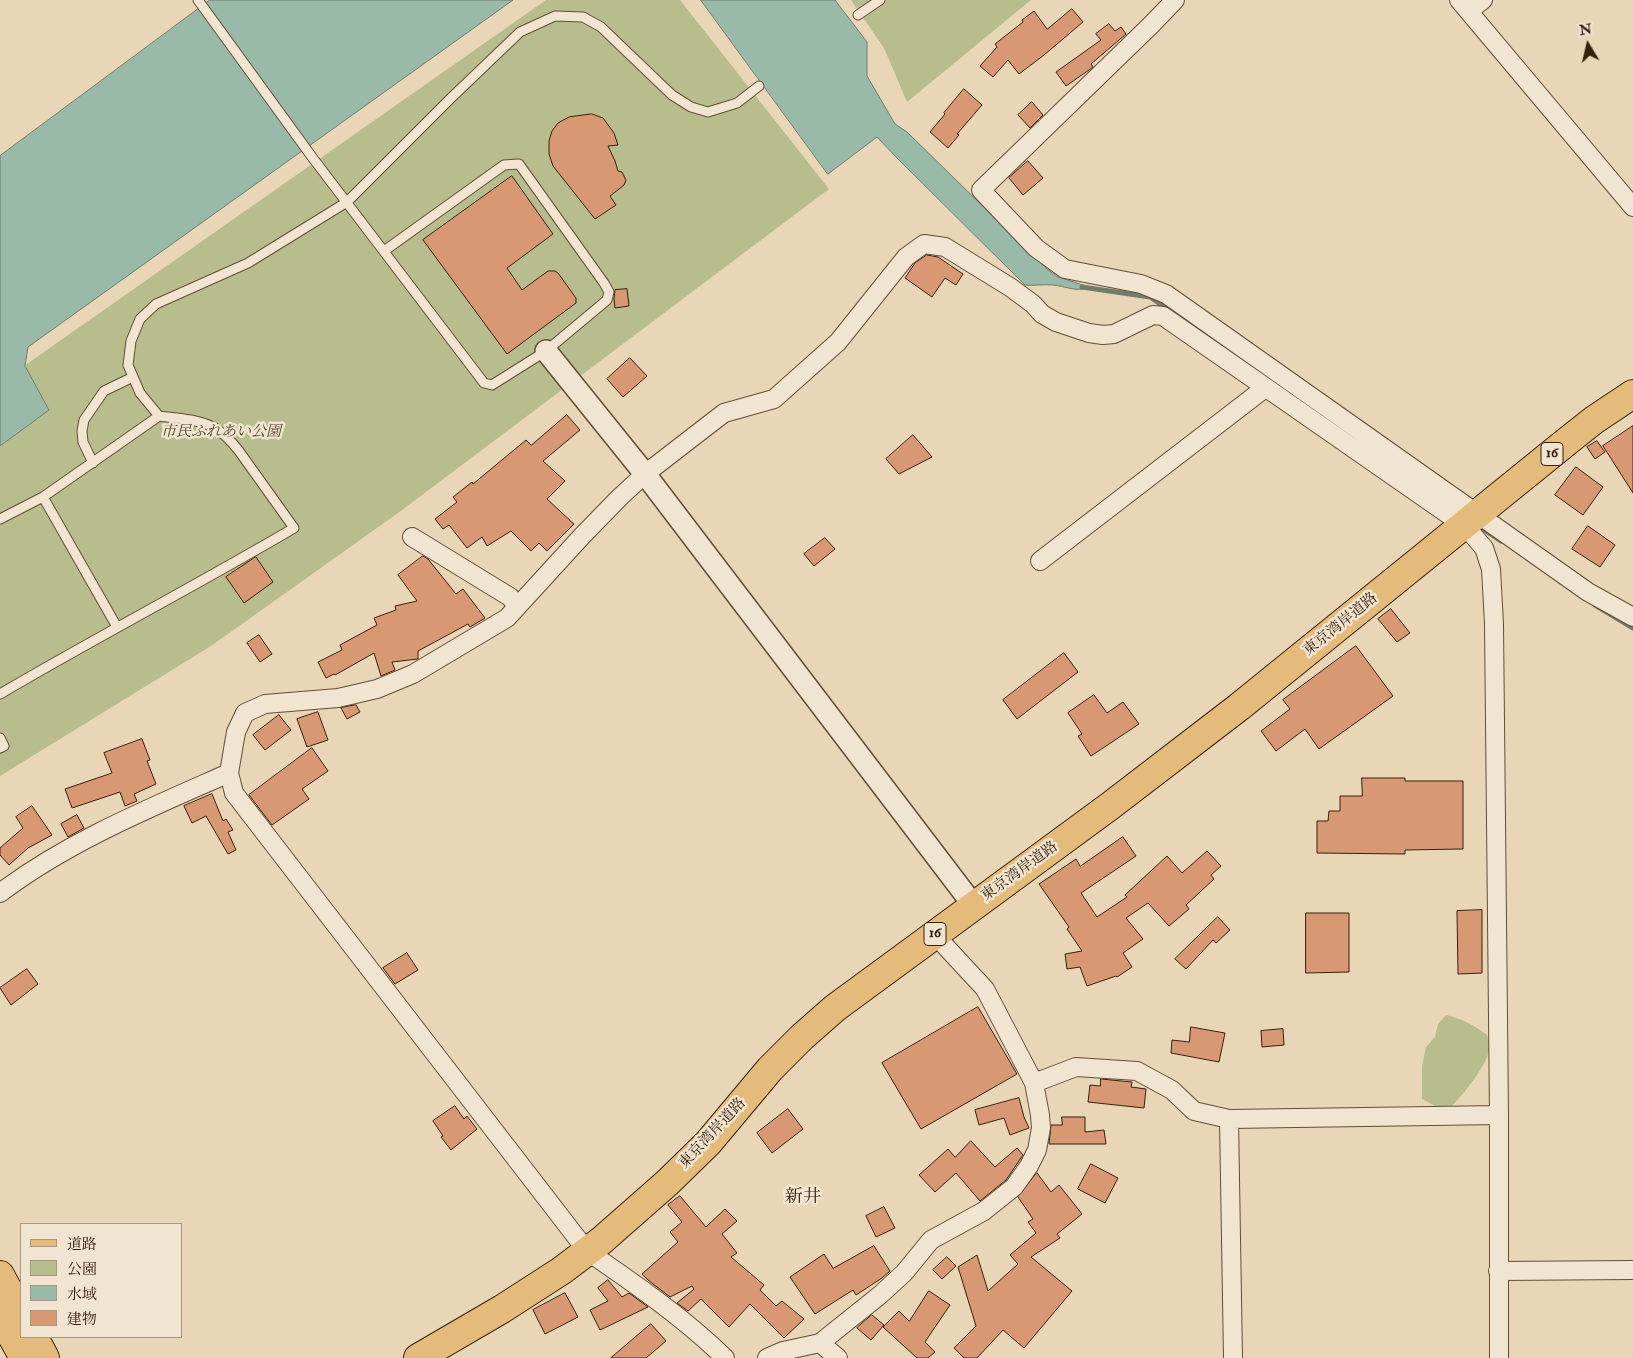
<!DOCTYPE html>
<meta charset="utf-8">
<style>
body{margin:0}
#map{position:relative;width:1633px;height:1358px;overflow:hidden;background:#e9d6b6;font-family:"IM FELL Double Pica","Noto Serif JP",serif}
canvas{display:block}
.legend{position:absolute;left:20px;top:1223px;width:162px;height:115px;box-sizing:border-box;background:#f1e4d0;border:1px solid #a69682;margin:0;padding:6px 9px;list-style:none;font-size:15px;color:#36200c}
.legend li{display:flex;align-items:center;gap:10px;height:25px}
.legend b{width:25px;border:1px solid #a69682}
.north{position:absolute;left:1563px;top:20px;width:50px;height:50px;-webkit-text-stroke:4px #f1e4d0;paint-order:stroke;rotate:351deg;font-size:14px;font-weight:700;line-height:20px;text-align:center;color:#36200c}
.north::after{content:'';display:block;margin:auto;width:18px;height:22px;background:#36200c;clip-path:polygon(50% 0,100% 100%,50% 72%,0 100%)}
</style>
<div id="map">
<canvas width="1633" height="1358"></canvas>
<ul class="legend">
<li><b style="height:6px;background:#e4bb7b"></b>道路</li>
<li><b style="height:14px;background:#b8bd8d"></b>公園</li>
<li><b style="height:14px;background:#99baa8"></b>水域</li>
<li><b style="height:14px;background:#d89873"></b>建物</li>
</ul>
<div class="north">N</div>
</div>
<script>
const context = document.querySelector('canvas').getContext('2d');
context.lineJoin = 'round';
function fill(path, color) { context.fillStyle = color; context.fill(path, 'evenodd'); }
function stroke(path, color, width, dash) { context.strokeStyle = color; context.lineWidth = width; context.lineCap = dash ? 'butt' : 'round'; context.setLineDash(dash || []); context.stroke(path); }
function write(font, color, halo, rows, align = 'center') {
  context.font = font + ' "IM FELL Double Pica","Noto Serif JP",serif'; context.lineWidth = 5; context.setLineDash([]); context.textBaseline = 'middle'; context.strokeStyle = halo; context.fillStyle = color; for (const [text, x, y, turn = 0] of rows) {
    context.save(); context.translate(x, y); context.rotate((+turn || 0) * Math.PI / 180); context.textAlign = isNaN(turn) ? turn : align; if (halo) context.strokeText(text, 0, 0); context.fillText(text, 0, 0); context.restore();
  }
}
const green = new Path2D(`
 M 546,0 L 680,0 L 829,189 L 398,513 L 211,646 L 0,776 L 0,446 L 49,410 L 24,366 Z
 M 851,0 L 1031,0 L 907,102 L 884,48 Z
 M 1446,1015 C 1462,1019 1474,1025 1487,1035 C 1488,1038 1490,1043 1490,1046 C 1489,1064 1462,1096 1450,1108 L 1439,1108 L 1422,1099 L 1422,1066 L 1426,1047 L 1435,1037 L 1438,1024 Z`);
const water = new Path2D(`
 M 210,0 L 513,0 L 28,347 L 25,366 L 49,410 L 0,446 L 0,156 Z
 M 701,0 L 835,0 L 867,42 L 867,76 L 895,124 L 907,132 L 1047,269 L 1058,277 L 1083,285 L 1088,288 C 1075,292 1065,286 1053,285 C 1043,284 1034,286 1025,285 L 898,159 L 877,137 L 828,174 Z`);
const stream = new Path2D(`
 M 1082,287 L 1150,297 L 1287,390
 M 1477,525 L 1501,541
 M 1595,605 L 1633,628`);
const building = new Path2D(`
 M 1072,9 L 1083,22 L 1044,55 L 1019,74 L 1008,60 L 993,77 L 980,66 L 997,47 L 995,44 L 1023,22 L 1022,20 L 1034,11 L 1047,29 Z
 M 1109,24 L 1115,31 L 1121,27 L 1126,34 L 1091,64 L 1093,67 L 1089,70 L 1066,86 L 1056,72 L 1101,40 L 1096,34 Z
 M 964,89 L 982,105 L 957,134 L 959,135 L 948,148 L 930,132 L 945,114 L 944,113 Z
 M 1032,102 L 1043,115 L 1030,128 L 1018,115 Z
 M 592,114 L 603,118 L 614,133 L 618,145 L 608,146 L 615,161 L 618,171 L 622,172 L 626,180 L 624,185 L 610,196 L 616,205 L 595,219 L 553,166 L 549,154 L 549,141 L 552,131 L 558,123 L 569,117 Z
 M 1028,161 L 1043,178 L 1023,195 L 1009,178 Z
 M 512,176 L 553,234 L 507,268 L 522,290 L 548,271 L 555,271 L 558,273 L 576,298 L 576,303 L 507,354 L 423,240 Z
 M 927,255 L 938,257 L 963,274 L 956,285 L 945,278 L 932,297 L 905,278 L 915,263 Z
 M 627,289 L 629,306 L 615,308 L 614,299 L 615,290 Z
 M 630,358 L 647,376 L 623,397 L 607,379 Z
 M 567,415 L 580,430 L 543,461 L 565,481 L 547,499 L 574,524 L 547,551 L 539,543 L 531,551 L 511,531 L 487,546 L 482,537 L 467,548 L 449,525 L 443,529 L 435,519 L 457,502 L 453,497 L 472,482 L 473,484 L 526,440 L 531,445 Z
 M 1633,426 L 1633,493 L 1603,446 Z
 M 913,435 L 932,457 L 899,474 L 886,459 Z
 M 1597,441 L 1605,452 L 1595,459 L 1587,447 Z
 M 1576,467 L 1603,487 L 1583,515 L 1555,495 Z
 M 1588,526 L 1615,545 L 1600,567 L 1572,549 Z
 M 825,538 L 835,549 L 814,566 L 804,554 Z
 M 423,556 L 428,559 L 456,594 L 463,589 L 485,618 L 470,627 L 468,624 L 418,651 L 418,659 L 392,662 L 395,670 L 381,676 L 374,653 L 335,675 L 334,674 L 326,678 L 318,662 L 342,650 L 340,645 L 377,625 L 374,618 L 396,610 L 395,606 L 417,601 L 398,575 Z
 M 256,557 L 273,582 L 244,603 L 226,577 Z
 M 1391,609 L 1410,633 L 1397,642 L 1378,619 Z
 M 259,635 L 272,654 L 260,662 L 247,643 Z
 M 1356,646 L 1393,696 L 1319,749 L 1305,729 L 1276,751 L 1261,731 L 1290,709 L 1283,700 Z
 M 1064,653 L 1078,672 L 1017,719 L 1003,700 Z
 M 1094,695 L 1107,713 L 1123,702 L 1139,724 L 1091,756 L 1078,736 L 1082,734 L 1068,713 Z
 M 356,705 L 360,712 L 347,719 L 341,708 Z
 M 318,712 L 328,740 L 307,747 L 297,719 Z
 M 279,715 L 291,730 L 265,750 L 253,735 Z
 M 142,739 L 150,760 L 147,761 L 156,784 L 134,794 L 137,801 L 125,806 L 120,792 L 72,808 L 65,789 L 112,773 L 104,753 Z
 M 312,748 L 328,771 L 302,789 L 309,799 L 272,825 L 249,795 Z
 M 1362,778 L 1405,778 L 1405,781 L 1463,781 L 1463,849 L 1405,850 L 1405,854 L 1317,853 L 1317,821 L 1328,821 L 1329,811 L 1340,811 L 1340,796 L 1362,796 Z
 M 212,794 L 223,821 L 226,819 L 233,830 L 228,832 L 236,850 L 228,854 L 206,816 L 192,823 L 184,806 Z
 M 32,806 L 52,835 L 28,848 L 9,865 L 0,855 L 0,848 L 23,828 L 16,817 Z
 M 77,815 L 84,828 L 68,837 L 61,824 Z
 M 1123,837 L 1136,856 L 1081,893 L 1097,917 L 1127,897 L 1125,895 L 1167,856 L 1182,873 L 1207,851 L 1221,866 L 1211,875 L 1214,879 L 1186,905 L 1189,909 L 1169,926 L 1148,903 L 1126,918 L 1143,939 L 1123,953 L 1132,967 L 1117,977 L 1116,976 L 1087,986 L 1080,967 L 1067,969 L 1065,954 L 1082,951 L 1067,929 L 1069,927 L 1039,884 L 1076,859 L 1080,866 Z
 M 1482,910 L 1482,973 L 1458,974 L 1457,911 Z
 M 1306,913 L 1349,913 L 1349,972 L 1306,973 Z
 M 1218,917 L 1230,930 L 1216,943 L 1213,940 L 1186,969 L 1175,959 Z
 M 407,953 L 418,970 L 395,984 L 383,968 Z
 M 27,969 L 38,984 L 11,1005 L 0,988 Z
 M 978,1007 L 1017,1074 L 921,1129 L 882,1063 Z
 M 1191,1027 L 1225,1033 L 1219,1062 L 1171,1053 L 1172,1040 L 1189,1042 Z
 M 1283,1029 L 1284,1045 L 1262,1047 L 1261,1031 Z
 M 1101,1079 L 1132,1082 L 1131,1087 L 1146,1089 L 1144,1108 L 1088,1102 L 1090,1085 L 1100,1086 Z
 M 1019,1098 L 1024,1117 L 1029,1128 L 1010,1135 L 1004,1118 L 979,1125 L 975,1110 Z
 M 455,1106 L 464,1119 L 467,1116 L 477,1129 L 451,1150 L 441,1137 L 443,1136 L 433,1121 Z
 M 788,1109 L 803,1129 L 772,1153 L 757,1133 Z
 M 1062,1117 L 1085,1117 L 1085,1132 L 1104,1130 L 1106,1144 L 1049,1144 L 1051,1125 L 1062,1125 Z
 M 971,1141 L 995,1167 L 1017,1148 L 1023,1155 L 1006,1180 L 980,1201 L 956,1173 L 935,1192 L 919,1175 L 948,1149 L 955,1157 Z
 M 1091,1164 L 1118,1178 L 1105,1203 L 1078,1189 Z
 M 1037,1173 L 1051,1192 L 1059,1185 L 1082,1214 L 1057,1234 L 1060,1238 L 1031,1257 L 1072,1291 L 1024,1348 L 1003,1330 L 977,1358 L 964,1358 L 954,1348 L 976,1326 L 958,1267 L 977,1255 L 988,1291 L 1018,1264 L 1010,1255 L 1036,1233 L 1028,1222 L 1033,1219 L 1018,1197 Z
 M 680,1196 L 706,1227 L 725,1209 L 737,1221 L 722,1234 L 737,1253 L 731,1257 L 764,1285 L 760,1290 L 776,1306 L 782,1301 L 804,1319 L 784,1338 L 750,1304 L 729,1327 L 701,1299 L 688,1311 L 677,1303 L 694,1289 L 692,1286 L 670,1297 L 648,1280 L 642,1274 L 678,1242 L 670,1232 L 682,1222 L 668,1205 Z
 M 884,1207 L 895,1228 L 876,1237 L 866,1216 Z
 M 874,1246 L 890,1271 L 882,1278 L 856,1295 L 853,1290 L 815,1314 L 790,1277 L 824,1254 L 833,1268 Z
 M 947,1257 L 956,1266 L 942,1279 L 933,1270 Z
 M 608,1280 L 622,1297 L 629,1293 L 648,1307 L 600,1330 L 590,1310 L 608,1301 L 598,1288 Z
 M 929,1291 L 950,1305 L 925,1342 L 935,1352 L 928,1358 L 917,1358 L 883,1327 L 899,1311 L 909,1321 Z
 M 565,1293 L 578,1317 L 545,1334 L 533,1310 Z
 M 872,1315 L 884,1325 L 871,1340 L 857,1328 Z
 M 651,1324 L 666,1341 L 646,1358 L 611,1358 Z`);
const service = new Path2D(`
 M 198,0 L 312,157 L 484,383 L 492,385 L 546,351 L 607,300 L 609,292 L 604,283 L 519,164 L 504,165 L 384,251
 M 858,15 L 880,0
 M 93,463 L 83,442 L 82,431 L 84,420 L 104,391 L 133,377
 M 43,497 L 117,627
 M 0,519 L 43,497 L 159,416
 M 0,694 C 97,637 197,585 294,528 L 239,451 C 232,442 223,432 213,427 C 197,419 176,418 159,416 L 140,393 L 128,365 L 131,341 L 140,319 L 156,304 L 248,263 L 347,202 L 450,99 L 520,32 L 555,16 L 583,17 L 601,27 L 672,95 L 691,107 L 708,112 L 737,103 L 759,86
 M 0,738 L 4,746 L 0,748`);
const minor = new Path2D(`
 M 1175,0 L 1151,25 L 981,190 L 1036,248 L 1065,269 L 1141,284 L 1166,294 L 1588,592 L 1633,617
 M 1459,0 L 1633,207
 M 1469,11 L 1483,0
 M 412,537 L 510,597 L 517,606
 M 1040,561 L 1265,388
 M 0,893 C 69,841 150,808 229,773
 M 1034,1083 L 1076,1067 L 1137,1071 L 1172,1090 L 1194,1111 L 1229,1119 L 1499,1115
 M 1229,1119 L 1233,1358
 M 1498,1271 L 1633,1270
 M 820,1343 L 838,1358
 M 725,1358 C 683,1317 635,1284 587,1251 L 234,793 L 229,773 L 236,732 L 245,713 L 265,704 L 338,698 L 377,689 L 413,674 L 507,618 L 582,536 L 620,497 L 645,474 L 724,413 L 774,399 L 838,342 L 906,257 L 924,244 L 945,247 L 1010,287 L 1033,304 L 1042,314 L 1056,322 L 1089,333 L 1103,335 L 1114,334 L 1153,315 L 1163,316 L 1465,526 L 1484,548 L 1491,569 L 1494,624 L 1499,1115 L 1499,1358
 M 767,1358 L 783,1351 L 820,1343 L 880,1295 L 904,1273 L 931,1240 L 984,1211 L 1014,1187 L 1029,1166 L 1037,1150 L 1041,1128 L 1040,1115 L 1034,1083 L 985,989 L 934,934`);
const tertiary = new Path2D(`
 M 546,351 L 645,474 L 974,906`);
const primary = new Path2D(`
 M 0,1275 L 21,1314
 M 0,1315 L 24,1358
 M 34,1337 L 45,1358`);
const trunk = new Path2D(`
 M 418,1358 L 502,1309 L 561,1271 L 601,1241 L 667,1183 L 708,1143 L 770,1069 L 802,1037 L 835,1008 L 1110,806 L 1239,707 L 1565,443 L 1594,420 L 1633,394`);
const shields = [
 [1552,454,22],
 [935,934,22]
];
const shieldNames = [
 ["16",1552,454],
 ["16",935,934]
];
const parkNames = [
 ["市民ふれあい公園",221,433]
];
const streetNames = [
 ["東京湾岸道路",1341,625,-39],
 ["東京湾岸道路",1020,872,-36],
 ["東京湾岸道路",713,1134,-47]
];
const quarterNames = [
 ["新井",803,1198]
];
fill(green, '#b8bd8d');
fill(water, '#99baa8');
stroke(water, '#717c6a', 1);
stroke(stream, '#717c6a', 5);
fill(building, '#d89873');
stroke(building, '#36200c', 1);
stroke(service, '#634e36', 11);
stroke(minor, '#634e36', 20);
stroke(tertiary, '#634e36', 24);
stroke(primary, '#36200c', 30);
stroke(trunk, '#36200c', 30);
stroke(service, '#f1e4d0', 9);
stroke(minor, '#f1e4d0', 18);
stroke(tertiary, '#f1e4d0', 21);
stroke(primary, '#e4bb7b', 28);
stroke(trunk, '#e4bb7b', 28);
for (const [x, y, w] of shields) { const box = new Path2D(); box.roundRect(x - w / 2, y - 11.5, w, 23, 4); context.fillStyle = '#f1e4d0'; context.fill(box); stroke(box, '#36200c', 1); }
write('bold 14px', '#36200c', null, shieldNames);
write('italic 15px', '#56472c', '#f1e4d0', parkNames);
write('15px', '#36200c', '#f1e4d0', streetNames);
write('18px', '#36200c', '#f1e4d0', quarterNames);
</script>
